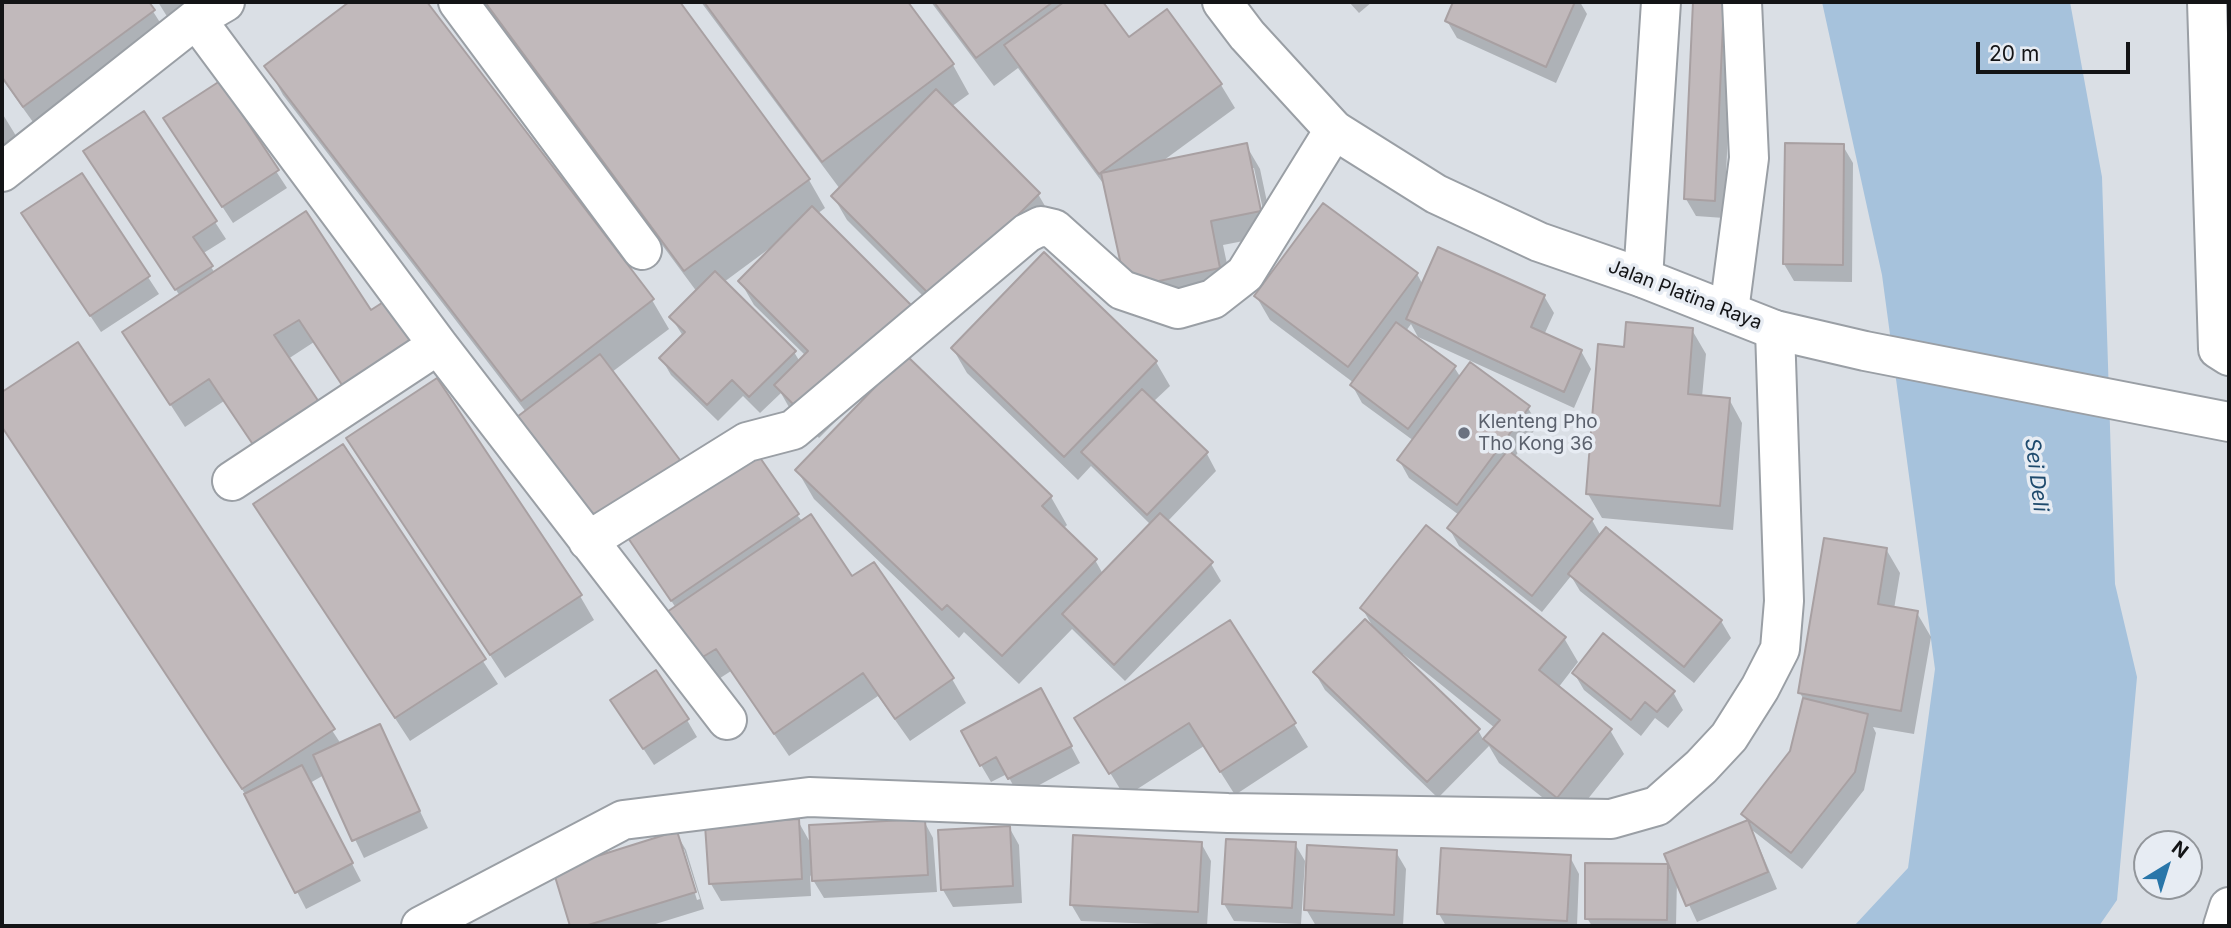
<!DOCTYPE html>
<style>
body{margin:0}
#map{position:relative;width:2231px;height:928px;overflow:hidden;background:#dadfe5;font-family:Inter,sans-serif}
canvas{display:block}
.frame{position:absolute;inset:0;border:4px solid #131416;pointer-events:none}
.north{position:absolute;left:2133px;top:830px;width:70px;height:70px;box-sizing:border-box;background:#e7ecf3;border:2px solid #92969b;border-radius:50%;rotate:38deg;font-size:19px;font-weight:700;line-height:28px;text-align:center;color:#131416}
.north::after{content:'';display:block;margin:auto;width:24px;height:32px;background:#2976a9;clip-path:polygon(50% 0,100% 100%,50% 72%,0 100%)}
.scale{position:absolute;left:1976px;top:42px;width:154px;height:32px;box-sizing:border-box;border:4px solid #131416;border-top:0;padding-left:9px;font-size:21px;line-height:24px;white-space:nowrap;color:#131416;-webkit-text-stroke:5px #e7ecf3;paint-order:stroke}
</style>
<div id="map">
<canvas width="2231" height="928"></canvas>
<div class="frame"></div>
<div class="north">N</div>
<div class="scale">20 m</div>
</div>
<script>
const context = document.querySelector('canvas').getContext('2d');
context.lineJoin = 'round';
function fill(path, color) { context.fillStyle = color; context.fill(path, 'evenodd'); }
function stroke(path, color, width, dash) { context.strokeStyle = color; context.lineWidth = width; context.lineCap = dash ? 'butt' : 'round'; context.setLineDash(dash || []); context.stroke(path); }
function write(font, color, halo, rows, align = 'center') {
  context.font = font + ' Inter,sans-serif'; context.lineWidth = 7; context.setLineDash([]); context.textBaseline = 'middle'; context.strokeStyle = halo; context.fillStyle = color; for (const [text, x, y, turn = 0] of rows) {
    context.save(); context.translate(x, y); context.rotate((+turn || 0) * Math.PI / 180); context.textAlign = isNaN(turn) ? turn : align; if (halo) context.strokeText(text, 0, 0); context.fillText(text, 0, 0); context.restore();
  }
}
const water = new Path2D(`
 M 1822,2 L 2070,2 L 2102,177 L 2115,584 L 2137,677 L 2117,900 L 2099,926 L 1854,926 L 1908,868 L 1935,669 L 1882,275 Z`);
const shadow = new Path2D(`
 M 2,2 L 147,2 L 168,35 L 38,129 L 2,79 Z
 M 158,2 L 213,2 L 173,26 Z
 M 352,2 L 425,2 L 652,300 L 669,329 L 612,372 L 682,465 L 797,515 L 851,578 L 873,564 L 952,679 L 966,703 L 910,741 L 878,696 L 789,756 L 731,671 L 711,684 L 676,608 L 630,538 L 612,552 L 526,412 L 283,95 L 267,66 Z
 M 482,2 L 677,2 L 809,180 L 825,208 L 817,214 L 925,332 L 819,438 L 790,409 L 781,393 L 760,413 L 743,396 L 718,421 L 671,375 L 661,358 L 683,336 L 671,317 L 697,292 ZM 770,248 L 771,250 L 740,281 L 754,305 L 806,356 L 800,362 L 794,352 L 724,282 Z
 M 701,2 L 906,2 L 953,65 L 969,94 L 951,107 L 1038,194 L 1052,218 L 949,322 L 847,220 L 833,196 L 840,189 Z
 M 931,2 L 1108,2 L 1103,5 L 1129,39 L 1221,85 L 1235,108 L 1160,163 L 1246,145 L 1260,169 L 1274,235 L 1223,245 L 1233,292 L 1142,311 L 1105,186 L 1018,68 L 994,86 ZM 1250,168 L 1254,168 L 1265,219 L 1262,220 Z
 M 1349,2 L 1372,2 L 1359,13 Z
 M 1455,2 L 1580,2 L 1587,14 L 1556,83 L 1457,38 L 1447,21 Z
 M 1695,2 L 1734,2 L 1724,218 L 1696,216 L 1686,199 Z
 M 219,84 L 287,188 L 233,223 L 176,136 Z
 M 2,113 L 21,144 L 2,157 Z
 M 144,113 L 226,239 L 202,254 L 215,273 L 371,313 L 363,416 L 314,342 L 288,359 L 273,474 L 224,401 L 185,427 L 124,333 L 180,296 L 95,168 Z
 M 1843,146 L 1853,163 L 1852,282 L 1794,281 L 1784,264 Z
 M 81,175 L 159,294 L 101,332 L 33,230 Z
 M 1417,274 L 1423,285 L 1544,296 L 1554,313 L 1544,335 L 1581,351 L 1591,369 L 1574,408 L 1418,337 L 1411,324 L 1406,331 L 1454,367 L 1461,378 L 1528,408 L 1538,425 L 1514,458 L 1592,520 L 1601,536 L 1721,621 L 1731,638 L 1694,683 L 1580,591 L 1571,576 L 1542,612 L 1459,546 L 1449,528 L 1459,515 L 1409,478 L 1399,460 L 1414,441 L 1362,403 L 1352,385 L 1354,383 L 1270,320 L 1256,296 Z
 M 1692,330 L 1706,354 L 1702,397 L 1729,399 L 1742,423 L 1733,530 L 1602,518 L 1588,494 L 1626,349 Z
 M 78,344 L 341,744 L 380,727 L 428,828 L 364,858 L 324,775 L 310,783 L 361,881 L 306,909 L 251,803 L 2,427 L 2,395 Z
 M 953,349 L 1156,362 L 1170,386 L 1153,402 L 1207,454 L 1216,471 L 1167,522 L 1211,564 L 1221,581 L 1125,681 L 1072,629 L 1019,684 L 964,632 L 959,638 L 814,499 L 797,470 L 1051,497 L 1067,525 L 1063,529 L 1095,560 L 1103,574 L 1151,525 L 1091,466 L 1078,480 L 967,373 Z
 M 348,438 L 580,596 L 594,620 L 505,678 Z
 M 342,447 L 498,684 L 410,741 L 255,505 Z
 M 1886,549 L 1900,573 L 1894,609 L 1917,613 L 1931,637 L 1914,734 L 1873,727 L 1876,733 L 1864,790 L 1802,869 L 1752,830 L 1777,889 L 1697,922 L 1677,879 L 1676,926 L 1592,926 L 1587,918 L 1667,865 L 1674,878 L 1676,877 L 1748,822 L 1743,814 L 1792,752 L 1804,700 L 1800,693 Z
 M 1362,608 L 1564,638 L 1578,662 L 1558,688 L 1610,730 L 1624,754 L 1571,820 L 1499,763 L 1489,746 L 1438,798 L 1325,690 L 1315,673 L 1373,627 ZM 1403,654 L 1495,728 L 1484,741 L 1478,730 L 1401,656 Z
 M 1574,673 L 1673,692 L 1683,710 L 1668,728 L 1655,718 L 1641,736 L 1584,690 Z
 M 612,701 L 687,720 L 697,737 L 654,765 Z
 M 1050,707 L 1080,763 L 1019,796 L 1007,774 L 991,782 L 981,765 Z
 M 1077,719 L 1294,724 L 1308,747 L 1235,795 L 1204,746 L 1125,797 Z
 M 798,821 L 811,844 L 924,821 L 933,838 L 937,892 L 824,898 L 810,875 L 811,896 L 721,901 L 711,884 L 707,827 Z
 M 1009,827 L 1019,845 L 1022,903 L 953,907 L 943,890 Z
 M 676,833 L 686,850 L 704,909 L 649,926 L 572,926 L 555,871 ZM 681,849 L 684,849 L 700,899 L 697,900 Z
 M 1201,843 L 1211,861 L 1207,926 L 1081,921 L 1071,904 Z
 M 1295,844 L 1305,861 L 1301,924 L 1234,921 L 1224,904 Z
 M 1396,852 L 1406,869 L 1403,926 L 1316,926 L 1306,909 Z
 M 1570,857 L 1579,874 L 1577,926 L 1446,926 L 1439,914 Z`);
const building = new Path2D(`
 M 2,2 L 149,2 L 155,10 L 23,107 L 2,77 Z
 M 349,2 L 427,2 L 654,299 L 521,401 L 264,66 Z
 M 485,2 L 680,2 L 810,179 L 684,271 Z
 M 704,2 L 908,2 L 954,64 L 822,162 Z
 M 934,2 L 1053,2 L 976,58 Z
 M 1064,2 L 1103,2 L 1129,37 L 1167,9 L 1222,84 L 1099,174 L 1004,45 Z
 M 1453,2 L 1575,2 L 1546,67 L 1445,21 Z
 M 1693,2 L 1724,2 L 1715,201 L 1684,199 Z
 M 220,81 L 279,170 L 222,207 L 163,118 Z
 M 936,89 L 1040,193 L 934,299 L 831,196 Z
 M 144,111 L 217,221 L 193,237 L 213,266 L 175,290 L 83,151 Z
 M 1247,143 L 1261,211 L 1211,221 L 1220,268 L 1126,288 L 1101,173 Z
 M 1785,143 L 1844,144 L 1843,265 L 1783,264 Z
 M 82,173 L 150,276 L 90,316 L 21,213 Z
 M 1323,203 L 1418,273 L 1348,367 L 1254,296 Z
 M 812,206 L 913,307 L 804,415 L 774,385 L 808,351 L 738,281 Z
 M 306,211 L 371,310 L 388,299 L 419,347 L 348,394 L 299,320 L 274,335 L 323,408 L 258,452 L 209,379 L 170,405 L 122,332 Z
 M 1438,247 L 1545,295 L 1531,327 L 1582,350 L 1564,392 L 1406,319 Z
 M 1044,252 L 1157,361 L 1064,457 L 951,348 Z
 M 715,271 L 796,351 L 749,397 L 732,380 L 707,405 L 659,358 L 685,332 L 669,317 Z
 M 1396,322 L 1456,366 L 1408,429 L 1350,385 Z
 M 1626,322 L 1693,328 L 1688,394 L 1730,398 L 1720,506 L 1586,494 L 1598,344 L 1624,347 Z
 M 78,342 L 335,729 L 242,789 L 2,427 L 2,392 Z
 M 600,354 L 683,464 L 597,529 L 513,420 Z
 M 906,355 L 1052,496 L 1042,506 L 1097,559 L 1002,656 L 947,605 L 942,610 L 795,470 Z
 M 1470,362 L 1530,406 L 1457,505 L 1397,460 Z
 M 437,378 L 582,595 L 490,655 L 346,438 Z
 M 1142,389 L 1208,452 L 1147,515 L 1081,452 Z
 M 343,444 L 486,659 L 395,718 L 253,504 Z
 M 754,449 L 799,514 L 671,601 L 626,535 Z
 M 1508,450 L 1593,519 L 1532,596 L 1447,528 Z
 M 1160,513 L 1213,562 L 1114,665 L 1062,614 Z
 M 811,514 L 852,576 L 874,562 L 954,678 L 895,719 L 863,673 L 774,734 L 716,649 L 696,661 L 664,614 Z
 M 1426,525 L 1566,637 L 1539,670 L 1612,729 L 1557,798 L 1483,739 L 1500,720 L 1360,608 Z
 M 1606,527 L 1722,620 L 1684,667 L 1568,574 Z
 M 1824,538 L 1887,548 L 1878,604 L 1918,611 L 1901,711 L 1798,693 Z
 M 1365,619 L 1480,729 L 1427,782 L 1313,672 Z
 M 1230,620 L 1296,723 L 1220,772 L 1189,723 L 1109,774 L 1074,718 Z
 M 1603,633 L 1675,691 L 1657,712 L 1645,702 L 1631,720 L 1572,673 Z
 M 656,670 L 689,719 L 643,749 L 610,700 Z
 M 1041,688 L 1072,746 L 1008,779 L 996,757 L 980,766 L 961,731 Z
 M 1803,698 L 1868,714 L 1855,772 L 1791,853 L 1741,814 L 1790,751 Z
 M 380,724 L 420,811 L 352,841 L 313,755 Z
 M 302,765 L 353,863 L 295,893 L 244,794 Z
 M 799,819 L 802,879 L 709,884 L 705,825 Z
 M 925,819 L 928,875 L 812,881 L 809,825 Z
 M 1748,820 L 1768,872 L 1686,906 L 1664,854 Z
 M 1010,826 L 1013,886 L 941,890 L 938,830 Z
 M 677,831 L 696,892 L 585,926 L 570,926 L 553,870 Z
 M 1073,835 L 1202,842 L 1198,912 L 1070,905 Z
 M 1226,839 L 1296,842 L 1292,908 L 1222,904 Z
 M 1307,845 L 1397,850 L 1394,915 L 1304,910 Z
 M 1441,848 L 1571,855 L 1567,921 L 1437,914 Z
 M 1585,863 L 1668,864 L 1667,920 L 1585,919 Z`);
const minor = new Path2D(`
 M 458,2 L 642,250
 M 2207,2 L 2218,349 L 2229,356
 M 196,19 L 438,345 L 727,720
 M 2,172 L 196,19 L 225,2
 M 1643,278 L 1661,2
 M 1729,311 L 1749,158 L 1742,2
 M 232,481 L 438,345
 M 588,541 L 747,442 L 793,430 L 1027,233 L 1041,226 L 1054,229 L 1122,290 L 1178,309 L 1213,299 L 1245,274 L 1334,130
 M 421,926 L 623,820 L 809,797 L 1228,813 L 1611,819 L 1657,806 L 1701,767 L 1729,737 L 1760,688 L 1780,649 L 1784,601 L 1775,330
 M 2223,926 L 2229,907`);
const secondary = new Path2D(`
 M 1222,2 L 1247,35 L 1334,130 L 1436,194 L 1539,242 L 1643,278 L 1775,330 L 1865,351 L 2229,422`);
const markers = [
 [1464,433,7,"#6b7280"]
];
const streetNames = [
 ["Jalan Platina Raya",1685,295,21]
];
const worshipNames = [
 ["Klenteng Pho",1478,422],
 ["Tho Kong 36",1478,444]
];
const waterNames = [
 ["Sei Deli",2036,475,83]
];
fill(water, '#a6c2dc');
fill(shadow, '#0003');
fill(building, '#c1b9bb');
stroke(building, '#a8a0a2', 2);
stroke(minor, '#9a9fa5', 42);
stroke(secondary, '#9a9fa5', 42);
stroke(minor, '#fff', 38);
stroke(secondary, '#fff', 38);
for (const [x, y, r, color] of markers) { const dot = new Path2D(); dot.arc(x, y, r, 0, 2 * Math.PI); context.fillStyle = color; context.fill(dot); stroke(dot, '#e7ecf3', 2.5); }
write('19px', '#131416', '#e7ecf3', streetNames);
write('19px', '#5b616d', '#e7ecf3', worshipNames, 'left');
write('italic 21px', '#1e4a6d', '#e7ecf3', waterNames);
</script>
